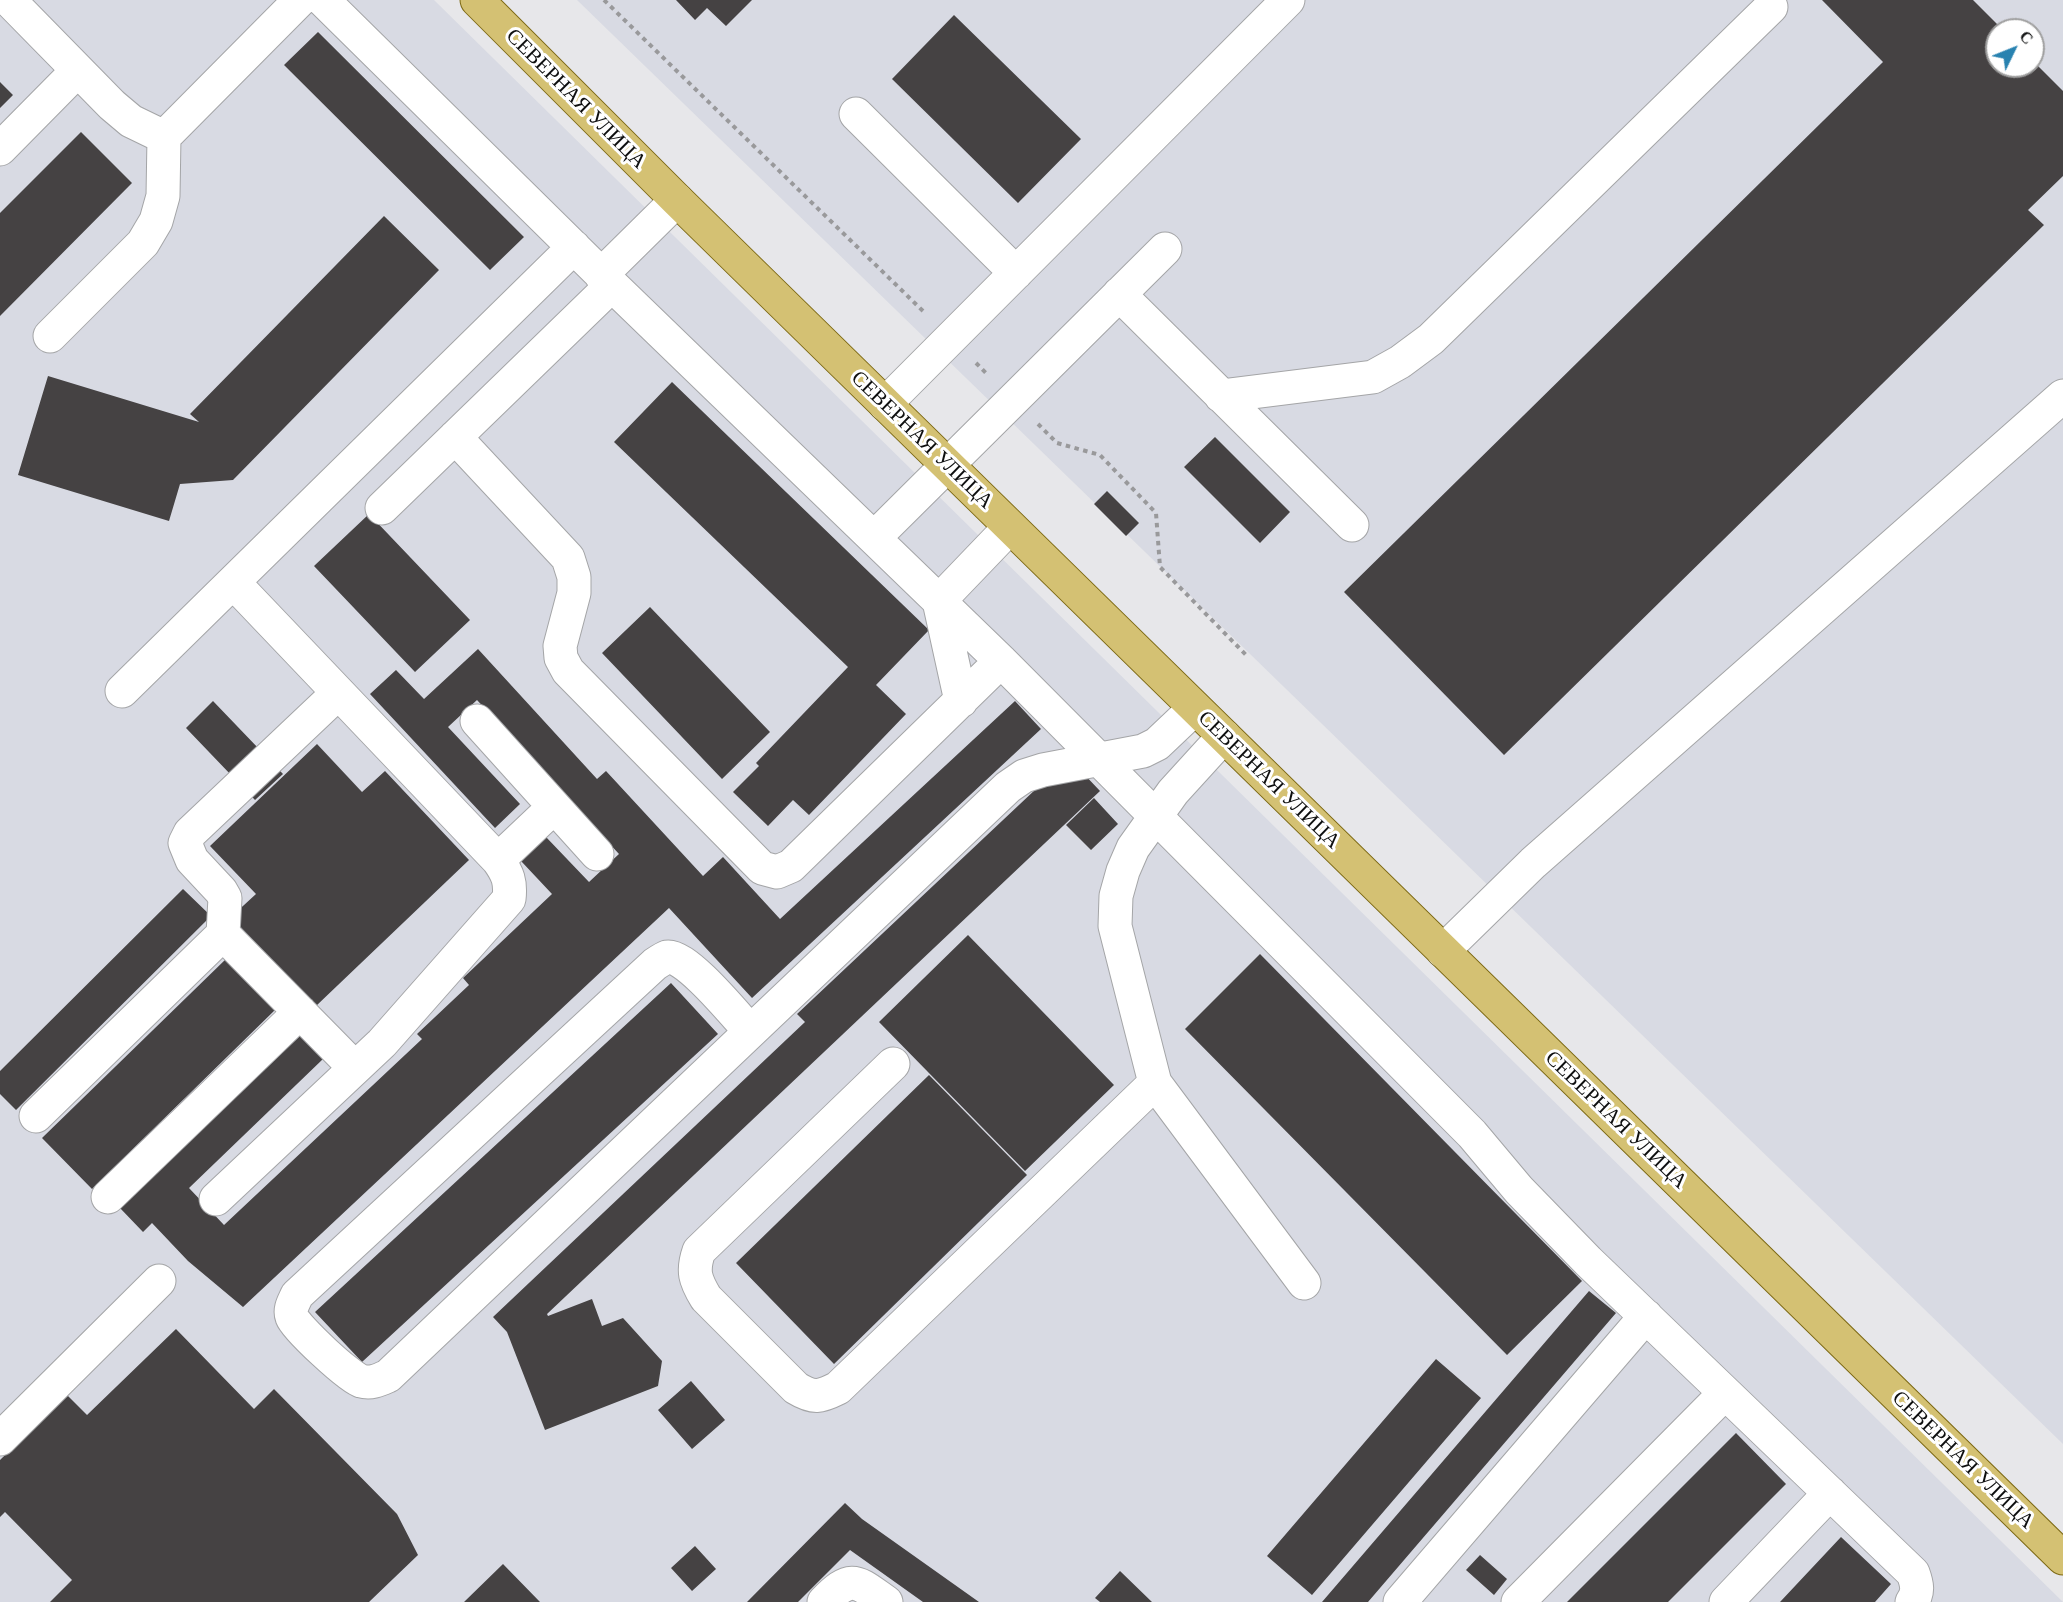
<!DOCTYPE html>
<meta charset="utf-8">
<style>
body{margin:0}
#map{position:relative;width:2063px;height:1602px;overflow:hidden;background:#e7e7ea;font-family:"Libre Baskerville",serif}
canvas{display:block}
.north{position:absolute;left:1985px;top:18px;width:60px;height:60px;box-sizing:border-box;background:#fff;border:2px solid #9f9f9f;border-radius:50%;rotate:47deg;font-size:16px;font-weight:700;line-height:24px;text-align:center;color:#0e0f0f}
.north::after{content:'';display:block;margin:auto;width:21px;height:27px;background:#2882b0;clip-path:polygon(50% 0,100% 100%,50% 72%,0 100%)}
</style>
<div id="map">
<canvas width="2063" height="1602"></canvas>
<div class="north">С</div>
</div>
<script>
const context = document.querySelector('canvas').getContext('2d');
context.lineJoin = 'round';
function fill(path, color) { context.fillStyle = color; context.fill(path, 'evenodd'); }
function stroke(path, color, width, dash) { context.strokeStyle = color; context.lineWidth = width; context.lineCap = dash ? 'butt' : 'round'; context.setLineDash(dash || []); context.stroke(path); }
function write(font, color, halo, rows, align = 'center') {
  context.font = font + ' "Libre Baskerville",serif'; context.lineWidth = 6; context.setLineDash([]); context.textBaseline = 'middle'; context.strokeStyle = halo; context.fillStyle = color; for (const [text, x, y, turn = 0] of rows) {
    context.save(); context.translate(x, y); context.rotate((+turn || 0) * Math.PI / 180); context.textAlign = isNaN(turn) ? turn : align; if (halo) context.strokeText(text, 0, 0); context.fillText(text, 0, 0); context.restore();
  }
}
const built = new Path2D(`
 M 0,0 L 434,0 L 2063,1602 L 0,1602 Z
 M 577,0 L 2063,0 L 2063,1444 ZM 1997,30 L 2033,30 L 2033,66 L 1997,66 Z`);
const building = new Path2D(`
 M 676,0 L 752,0 L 726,26 L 707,8 L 695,20 Z
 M 1822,0 L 1973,0 L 2003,30 L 1997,30 L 1997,66 L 2033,66 L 2033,61 L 2063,91 L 2063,176 L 2028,210 L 2044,225 L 1504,755 L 1344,592 L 1883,62 Z
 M 954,15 L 1081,139 L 1018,203 L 892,79 Z
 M 318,32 L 524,237 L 490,270 L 284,65 Z
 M 0,82 L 13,95 L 0,108 Z
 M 81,132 L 132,183 L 0,316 L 0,213 Z
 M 384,216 L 439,270 L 233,480 L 180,484 L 169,521 L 18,475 L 48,376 L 199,422 L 190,414 Z
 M 672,382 L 929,630 L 876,685 L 906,714 L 809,815 L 793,800 L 768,826 L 733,792 L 759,766 L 756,763 L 848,667 L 614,442 Z
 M 1215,437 L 1290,512 L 1260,543 L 1184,467 Z
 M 1107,491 L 1139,523 L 1126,536 L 1094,504 Z
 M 369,514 L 470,620 L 415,672 L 314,566 Z
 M 650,607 L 770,732 L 722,779 L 602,653 Z
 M 478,649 L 597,779 L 606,771 L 703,876 L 723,857 L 780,919 L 1015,701 L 1041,729 L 752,998 L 669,908 L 243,1307 L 188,1261 L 152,1223 L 143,1232 L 120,1208 L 300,1036 L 323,1059 L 189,1188 L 224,1225 L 422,1039 L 417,1034 L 469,985 L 463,978 L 552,894 L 521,861 L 546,837 L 589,882 L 619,854 L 477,700 L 448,727 L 520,804 L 495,828 L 370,694 L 396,670 L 424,699 Z
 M 213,701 L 283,774 L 255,800 L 186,728 Z
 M 317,744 L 362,792 L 385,771 L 469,860 L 316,1006 L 231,917 L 256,894 L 210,846 Z
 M 1082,772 L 1100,791 L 547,1314 L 548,1316 L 592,1299 L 602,1326 L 623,1318 L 662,1361 L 658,1386 L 545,1430 L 507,1332 L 493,1317 L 805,1022 L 797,1014 L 1037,788 Z
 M 1094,798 L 1118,824 L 1091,850 L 1066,825 Z
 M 183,889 L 211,916 L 16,1110 L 0,1094 L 0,1071 Z
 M 968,935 L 1114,1085 L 1025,1171 L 879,1022 Z
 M 1260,954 L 1582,1281 L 1507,1355 L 1185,1029 Z
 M 227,958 L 277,1008 L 92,1189 L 42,1138 Z
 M 671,983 L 718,1034 L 362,1362 L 315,1312 Z
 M 929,1075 L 1027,1175 L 834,1364 L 736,1263 Z
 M 1589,1291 L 1616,1313 L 1368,1602 L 1322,1602 Z
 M 176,1329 L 254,1409 L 274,1389 L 397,1514 L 418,1555 L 369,1602 L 50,1602 L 72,1580 L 5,1512 L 0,1517 L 0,1460 L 67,1395 L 87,1415 Z
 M 1436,1359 L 1481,1398 L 1312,1595 L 1267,1556 Z
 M 691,1381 L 725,1420 L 692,1449 L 658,1410 Z
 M 1736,1433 L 1786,1484 L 1668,1602 L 1567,1602 Z
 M 845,1503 L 862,1519 L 979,1602 L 923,1602 L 850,1550 L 798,1602 L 747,1602 Z
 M 1841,1537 L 1891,1584 L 1875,1602 L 1780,1602 Z
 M 695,1546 L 716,1569 L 692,1591 L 671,1568 Z
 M 1480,1555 L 1507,1579 L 1494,1595 L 1466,1570 Z
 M 503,1564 L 540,1602 L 464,1602 Z
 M 1120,1571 L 1152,1602 L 1100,1602 L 1095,1598 Z`);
const path = new Path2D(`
 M 604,0 L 925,313
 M 976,363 L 987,374
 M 1038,424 L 1057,443 L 1100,455 L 1156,513 L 1160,567 L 1247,656`);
const minor = new Path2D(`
 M 9,0 L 112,105 L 131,121 L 164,137
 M 323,0 L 612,285 L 1001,661 L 1472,1134 L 1519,1190 L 1588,1261 L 1913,1573 C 1917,1584 1919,1592 1912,1602
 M 856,114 L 1016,273
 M 0,149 L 77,71
 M 601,275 L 677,200
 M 1119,294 L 1352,525
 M 50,336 L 143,243 L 156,221 L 163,196 L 164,137 L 300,0
 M 1221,396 L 1373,377 L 1400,362 L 1431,339 L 1771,7
 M 885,404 L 1288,0
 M 455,437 L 568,558 L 574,577 L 574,593 L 560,646 L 561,658 L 568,671 L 762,868 L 777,872 L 791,866 L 1001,661
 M 382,508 L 612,285
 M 874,538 L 1165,249
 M 122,691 L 574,247
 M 961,701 L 939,601 L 1010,527
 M 477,721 L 597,854
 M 1224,736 L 1173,792 L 1133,848 L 1123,871 L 1116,896 L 1115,926 L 1155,1083 L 1304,1283
 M 498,860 L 554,807
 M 223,934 L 355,1068
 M 1443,951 L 1533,863 L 2063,396
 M 750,1031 C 736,1016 686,954 667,957 C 664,958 658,962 655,964 L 297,1295 C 294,1302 289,1309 292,1317 C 296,1328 350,1378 361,1381 C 371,1384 379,1380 388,1376 L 1008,787 L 1024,776 L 1043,770 L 1143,751 L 1157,744 L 1195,708
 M 893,1064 L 699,1251 C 692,1271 695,1280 706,1298 L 796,1388 C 814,1399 820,1397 838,1388 L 1155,1083
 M 36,1116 L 223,934 L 225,898 L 221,891 L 192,860 L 185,843 L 190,833 L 338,693
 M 108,1197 L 300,1012
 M 216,1199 L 382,1043 L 509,899 C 511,882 508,874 498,860 L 233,582
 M 0,1439 L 159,1281
 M 824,1602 C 852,1573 856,1581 886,1602
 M 1400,1602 L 1646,1316
 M 1518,1602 L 1725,1393
 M 1726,1602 L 1830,1493`);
const major = new Path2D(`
 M 477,0 L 677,200 L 2063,1558`);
const streetNames = [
 ["СЕВЕРНАЯ УЛИЦА",576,99,45],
 ["СЕВЕРНАЯ УЛИЦА",922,440,44],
 ["СЕВЕРНАЯ УЛИЦА",1269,780,44],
 ["СЕВЕРНАЯ УЛИЦА",1616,1120,44],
 ["СЕВЕРНАЯ УЛИЦА",1963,1460,44]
];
fill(built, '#d8dae3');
fill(building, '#454243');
stroke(minor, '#a4a5a7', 35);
stroke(major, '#7c6813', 35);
stroke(path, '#99999b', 4, [4.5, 4.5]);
stroke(minor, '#fff', 33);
stroke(major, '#d4c173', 33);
write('21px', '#0e0f0f', '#fff', streetNames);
</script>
